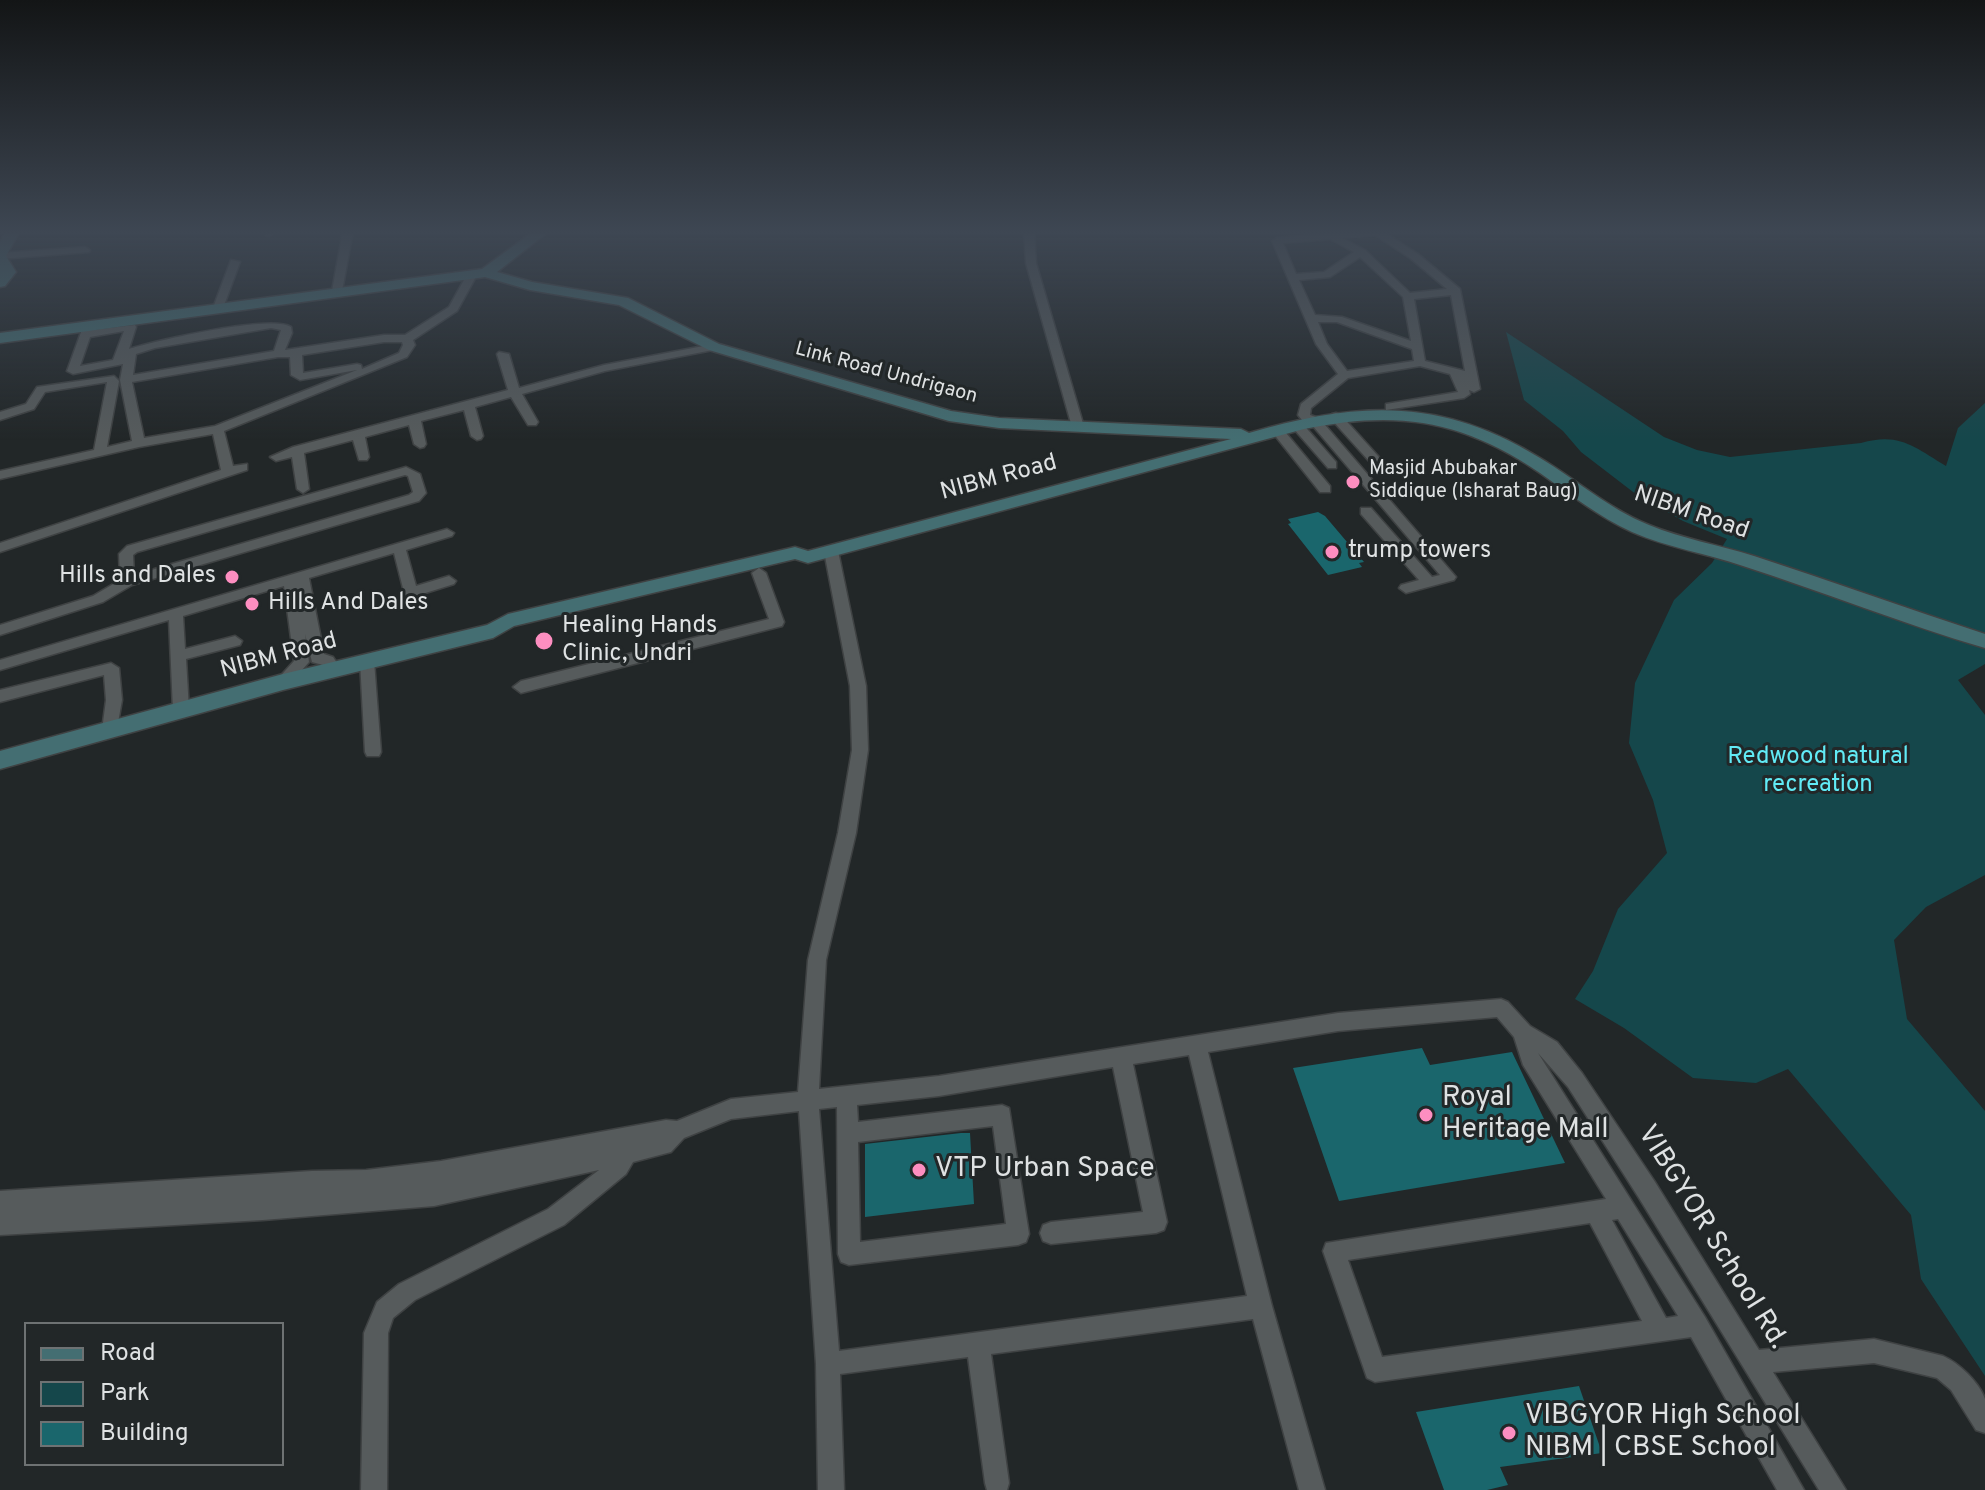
<!DOCTYPE html>
<style>
body{margin:0}
#map{position:relative;width:1985px;height:1490px;overflow:hidden;background:#222728;font-family:Overpass,sans-serif}
canvas{display:block}
.legend{position:absolute;left:24px;top:1322px;width:260px;height:144px;box-sizing:border-box;background:#222728;border:2px solid #6e7273;margin:0;padding:10px 14px;list-style:none;font-size:24px;color:#dfe2e3}
.legend li{display:flex;align-items:center;gap:16px;height:40px}
.legend b{width:40px;border:2px solid #6e7273}
</style>
<div id="map">
<canvas width="1985" height="1490"></canvas>
<ul class="legend">
<li><b style="height:10px;background:#446e72"></b>Road</li>
<li><b style="height:22px;background:#15474b"></b>Park</li>
<li><b style="height:22px;background:#1a666c"></b>Building</li>
</ul>
</div>
<script>
const context = document.querySelector('canvas').getContext('2d');
context.lineJoin = 'round';
function fill(path, color) { context.fillStyle = color; context.fill(path, 'evenodd'); }
function stroke(path, color, width, dash) { context.strokeStyle = color; context.lineWidth = width; context.lineCap = dash ? 'butt' : 'round'; context.setLineDash(dash || []); context.stroke(path); }
function write(font, color, halo, rows, align = 'center') {
  context.font = font + ' Overpass,sans-serif'; context.lineWidth = 6; context.setLineDash([]); context.textBaseline = 'middle'; context.strokeStyle = halo; context.fillStyle = color; for (const [text, x, y, turn = 0] of rows) {
    context.save(); context.translate(x, y); context.rotate((+turn || 0) * Math.PI / 180); context.textAlign = isNaN(turn) ? turn : align; if (halo) context.strokeText(text, 0, 0); context.fillText(text, 0, 0); context.restore();
  }
}
const green = new Path2D(`
 M 1506,332 L 1664,437 L 1697,450 L 1730,457 L 1861,443 C 1900,432 1914,447 1946,466 L 1958,428 L 1985,403 L 1985,664 L 1958,680 L 1985,715 L 1985,875 L 1926,907 L 1894,940 L 1907,1019 L 1985,1111 L 1985,1376 L 1921,1279 L 1911,1215 L 1788,1069 L 1756,1083 L 1693,1078 L 1624,1028 L 1575,999 L 1593,971 L 1618,909 L 1667,853 L 1653,800 L 1629,743 L 1635,683 L 1674,600 L 1712,563 L 1727,539 L 1683,521 L 1637,495 L 1581,452 L 1563,431 L 1524,400 Z`);
const building = new Path2D(`
 M 1318,512 L 1325,516 L 1364,562 L 1359,563 L 1362,567 L 1328,575 L 1288,524 L 1291,523 L 1288,519 Z
 M 1422,1048 L 1430,1065 L 1512,1052 L 1565,1163 L 1339,1201 L 1293,1068 Z
 M 961,1133 L 970,1133 L 974,1204 L 865,1217 L 865,1144 Z
 M 1579,1386 L 1602,1453 L 1500,1467 L 1508,1485 L 1487,1490 L 1444,1490 L 1416,1412 Z`);
const street = new Path2D(`
 M 265,231 L 275,231 L 269,236 L 266,235 Z
 M 343,231 L 353,231 L 342,291 L 337,294 L 332,291 Z
 M 1024,231 L 1034,231 L 1036,263 L 1084,427 L 1082,430 L 1078,431 L 1072,427 L 1026,263 Z
 M 1356,231 L 1382,231 L 1418,254 L 1460,289 L 1480,389 L 1474,392 L 1469,390 L 1470,394 L 1464,398 L 1386,410 L 1386,404 L 1458,392 L 1450,374 L 1420,366 L 1348,378 L 1311,408 L 1310,415 L 1319,418 L 1456,577 L 1454,580 L 1406,593 L 1399,588 L 1401,585 L 1419,580 L 1361,514 L 1361,508 L 1371,508 L 1432,577 L 1440,575 L 1312,425 L 1306,425 L 1298,415 L 1301,404 L 1338,374 L 1316,344 L 1272,241 L 1277,238 ZM 1375,235 L 1410,258 L 1447,289 L 1410,293 L 1365,250 L 1342,238 ZM 1330,239 L 1354,252 L 1324,272 L 1296,274 L 1283,243 ZM 1360,257 L 1403,297 L 1411,341 L 1342,317 L 1315,315 L 1299,280 L 1330,277 ZM 1451,295 L 1465,371 L 1425,361 L 1414,299 ZM 1318,322 L 1337,322 L 1412,349 L 1414,361 L 1347,371 L 1327,344 Z
 M 85,247 L 90,250 L 89,252 L 0,259 L 0,253 Z
 M 231,260 L 240,262 L 223,308 L 214,310 L 213,308 Z
 M 469,271 L 478,273 L 457,311 L 413,340 L 415,345 L 407,357 L 224,431 L 233,466 L 247,464 L 247,470 L 0,552 L 0,543 L 221,470 L 213,434 L 139,447 L 0,479 L 0,471 L 94,450 L 107,382 L 45,392 L 34,409 L 0,420 L 0,412 L 26,404 L 37,387 L 114,376 L 119,381 L 107,447 L 132,441 L 120,380 L 123,364 L 73,374 L 67,371 L 84,324 L 92,324 L 92,330 L 135,325 L 136,327 L 129,349 C 155,341 271,314 291,327 L 292,333 L 285,350 L 384,335 L 405,335 L 449,307 ZM 271,328 L 281,330 L 274,351 L 133,375 L 136,354 L 155,348 ZM 124,331 L 113,360 L 80,366 L 90,337 ZM 384,342 L 402,342 L 403,345 L 399,353 L 362,369 L 361,365 L 357,364 L 303,373 L 302,355 ZM 278,357 L 290,357 L 291,375 L 300,380 L 357,370 L 215,426 L 144,438 L 132,382 Z
 M 714,344 L 720,347 L 718,349 L 605,371 L 522,394 L 538,422 L 536,425 L 528,425 L 511,397 L 475,407 L 483,436 L 481,439 L 477,440 L 471,436 L 464,410 L 421,421 L 426,444 L 424,447 L 420,448 L 414,444 L 409,425 L 365,437 L 369,457 L 367,460 L 359,460 L 353,440 L 304,453 L 309,489 L 303,493 L 297,489 L 292,457 L 276,461 L 270,457 L 293,447 L 508,390 L 497,354 L 499,352 L 509,354 L 519,388 L 604,365 Z
 M 1336,413 L 1340,414 L 1387,466 L 1387,472 L 1379,472 L 1332,420 L 1332,414 Z
 M 1297,421 L 1301,422 L 1336,462 L 1336,468 L 1328,468 L 1293,428 L 1291,425 Z
 M 1277,426 L 1281,427 L 1330,486 L 1330,492 L 1320,492 L 1273,433 L 1271,430 Z
 M 406,467 L 420,474 L 426,493 L 419,501 L 132,585 L 103,602 L 0,635 L 0,625 L 93,596 L 120,580 L 119,554 L 127,546 ZM 405,475 L 408,476 L 413,492 L 409,495 L 134,575 L 133,555 L 137,552 Z
 M 447,529 L 454,533 L 452,536 L 406,550 L 416,586 L 449,576 L 456,581 L 454,584 L 419,595 L 417,599 L 407,599 L 405,596 L 394,553 L 309,578 L 324,654 L 333,657 L 341,669 L 338,673 L 328,673 L 323,665 L 312,662 L 305,634 L 309,662 L 288,686 L 278,686 L 275,682 L 294,661 L 284,586 L 183,616 L 185,649 L 235,636 L 242,641 L 240,645 L 186,659 L 189,710 L 181,716 L 173,710 L 169,620 L 0,670 L 0,660 Z
 M 831,547 L 838,551 L 866,686 L 868,750 L 856,833 L 826,960 L 819,1089 L 939,1076 L 1338,1013 L 1501,999 L 1508,1002 L 1530,1026 L 1557,1042 L 1582,1073 L 1655,1182 L 1759,1350 L 1874,1339 L 1943,1356 C 1959,1363 1979,1382 1985,1399 C 1985,1408 1985,1423 1985,1433 L 1976,1430 L 1951,1390 L 1937,1378 L 1874,1363 L 1773,1372 L 1846,1490 L 1819,1490 L 1639,1198 L 1568,1087 L 1538,1053 L 1705,1317 L 1804,1490 L 1777,1490 L 1691,1337 L 1375,1382 L 1367,1378 L 1323,1251 L 1326,1243 L 1606,1199 L 1523,1065 L 1514,1037 L 1497,1017 L 1338,1031 L 1208,1052 L 1272,1306 L 1325,1490 L 1299,1490 L 1253,1319 L 991,1354 L 1009,1483 L 1007,1490 L 987,1490 L 985,1483 L 968,1357 L 840,1374 L 844,1490 L 818,1490 L 816,1364 L 799,1111 L 731,1119 L 684,1138 L 671,1152 L 633,1162 L 626,1174 L 564,1225 L 415,1300 L 393,1318 L 388,1333 L 387,1490 L 361,1490 L 364,1333 L 377,1302 L 399,1284 L 548,1209 L 599,1170 L 434,1206 L 263,1220 L 0,1235 L 0,1213 L 336,1192 L 0,1213 L 0,1191 L 312,1171 L 366,1170 L 441,1161 L 666,1120 L 677,1121 L 731,1099 L 798,1092 L 808,960 L 838,833 L 852,750 L 850,686 L 824,551 ZM 1189,1055 L 1247,1296 L 839,1351 L 819,1109 L 837,1107 L 838,1254 L 841,1262 L 849,1265 L 1018,1245 L 1026,1242 L 1029,1234 L 1009,1108 L 1002,1105 L 858,1122 L 857,1105 L 939,1096 L 1113,1067 L 1143,1212 L 1051,1222 L 1043,1225 L 1040,1233 L 1043,1241 L 1051,1244 L 1156,1233 L 1164,1230 L 1167,1222 L 1133,1064 ZM 993,1126 L 1006,1224 L 860,1242 L 858,1142 ZM 1618,1219 L 1678,1316 L 1666,1318 L 1612,1220 ZM 1590,1223 L 1642,1321 L 1382,1357 L 1348,1260 Z
 M 759,568 L 766,573 L 784,622 L 782,626 L 521,693 L 513,687 L 521,681 L 769,619 L 752,573 Z
 M 367,656 L 374,661 L 381,752 L 379,756 L 367,756 L 365,752 L 360,661 Z
 M 111,663 L 119,668 L 122,700 L 116,734 L 104,734 L 102,730 L 106,700 L 104,675 L 0,702 L 0,690 Z`);
const secondary = new Path2D(`
 M 6,231 L 20,231 L 6,256 L 16,272 L 5,286 L 0,287 L 0,242 Z
 M 534,231 L 549,231 L 497,272 L 532,282 L 628,298 L 719,344 L 951,411 L 999,418 L 1241,429 L 1249,433 C 1357,401 1442,397 1540,458 C 1577,480 1609,509 1649,525 C 1683,539 1719,545 1754,556 C 1831,581 1908,609 1985,634 L 1985,648 C 1903,624 1824,592 1743,566 C 1706,553 1668,548 1632,532 C 1599,517 1570,494 1540,473 C 1461,419 1396,410 1304,429 L 808,563 L 795,559 L 514,626 L 493,638 L 283,690 L 0,769 L 0,751 L 283,674 L 487,625 L 508,614 L 795,547 L 808,551 L 1231,439 L 999,428 L 949,421 L 709,350 L 619,305 L 530,290 L 485,277 L 0,343 L 0,333 L 482,269 Z`);
const markers = [
 [1353,482,8,"#fd8ec0"],
 [1332,552,8,"#fd8ec0"],
 [232,577,8,"#fd8ec0"],
 [252,604,8,"#fd8ec0"],
 [544,641,10,"#fd8ec0"],
 [1426,1115,8,"#fd8ec0"],
 [919,1170,8,"#fd8ec0"],
 [1509,1433,8,"#fd8ec0"]
];
const farStreetnames = [
 ["Link Road Undrigaon",886,374,15]
];
const farPoinames = [
 ["Masjid Abubakar",1369,470],
 ["Siddique (Isharat Baug)",1369,493]
];
const streetNames = [
 ["NIBM Road",999,479,-15],
 ["NIBM Road",1691,514,19],
 ["NIBM Road",279,657,-15]
];
const poiNames = [
 ["trump towers",1348,552],
 ["Hills and Dales",216,577,"right"],
 ["Hills And Dales",268,604],
 ["Healing Hands",562,627],
 ["Clinic, Undri",562,655]
];
const parkNames = [
 ["Redwood natural",1818,758],
 ["recreation",1818,786]
];
const nearPoinames = [
 ["Royal",1442,1099],
 ["Heritage Mall",1442,1131],
 ["VTP Urban Space",935,1170],
 ["VIBGYOR High School",1525,1417],
 ["NIBM | CBSE School",1525,1449]
];
const nearStreetnames = [
 ["VIBGYOR School Rd.",1711,1238,58]
];
fill(green, '#15474b');
fill(building, '#1a666c');
stroke(street, '#3f4243', 3);
stroke(secondary, '#3f4243', 3);
fill(street, '#565b5c');
fill(secondary, '#446e72');
const sky = context.createLinearGradient(0, 0, 0, 440);
sky.addColorStop(0, '#131516');
sky.addColorStop(0.53, '#3e4753');
sky.addColorStop(1, '#3e475300');
context.fillStyle = sky;
context.fillRect(0, 0, 1985, 440);
for (const [x, y, r, color] of markers) { const dot = new Path2D(); dot.arc(x, y, r, 0, 2 * Math.PI); context.fillStyle = color; context.fill(dot); stroke(dot, '#222728', 3); }
write('20px', '#dfe2e3', '#222728', farStreetnames);
write('20px', '#dfe2e3', '#222728', farPoinames, 'left');
write('24px', '#dfe2e3', '#222728', streetNames);
write('24px', '#dfe2e3', '#222728', poiNames, 'left');
write('24px', '#61eaf5', '#222728', parkNames);
write('28px', '#dfe2e3', '#222728', nearPoinames, 'left');
write('28px', '#dfe2e3', '#222728', nearStreetnames);
</script>
